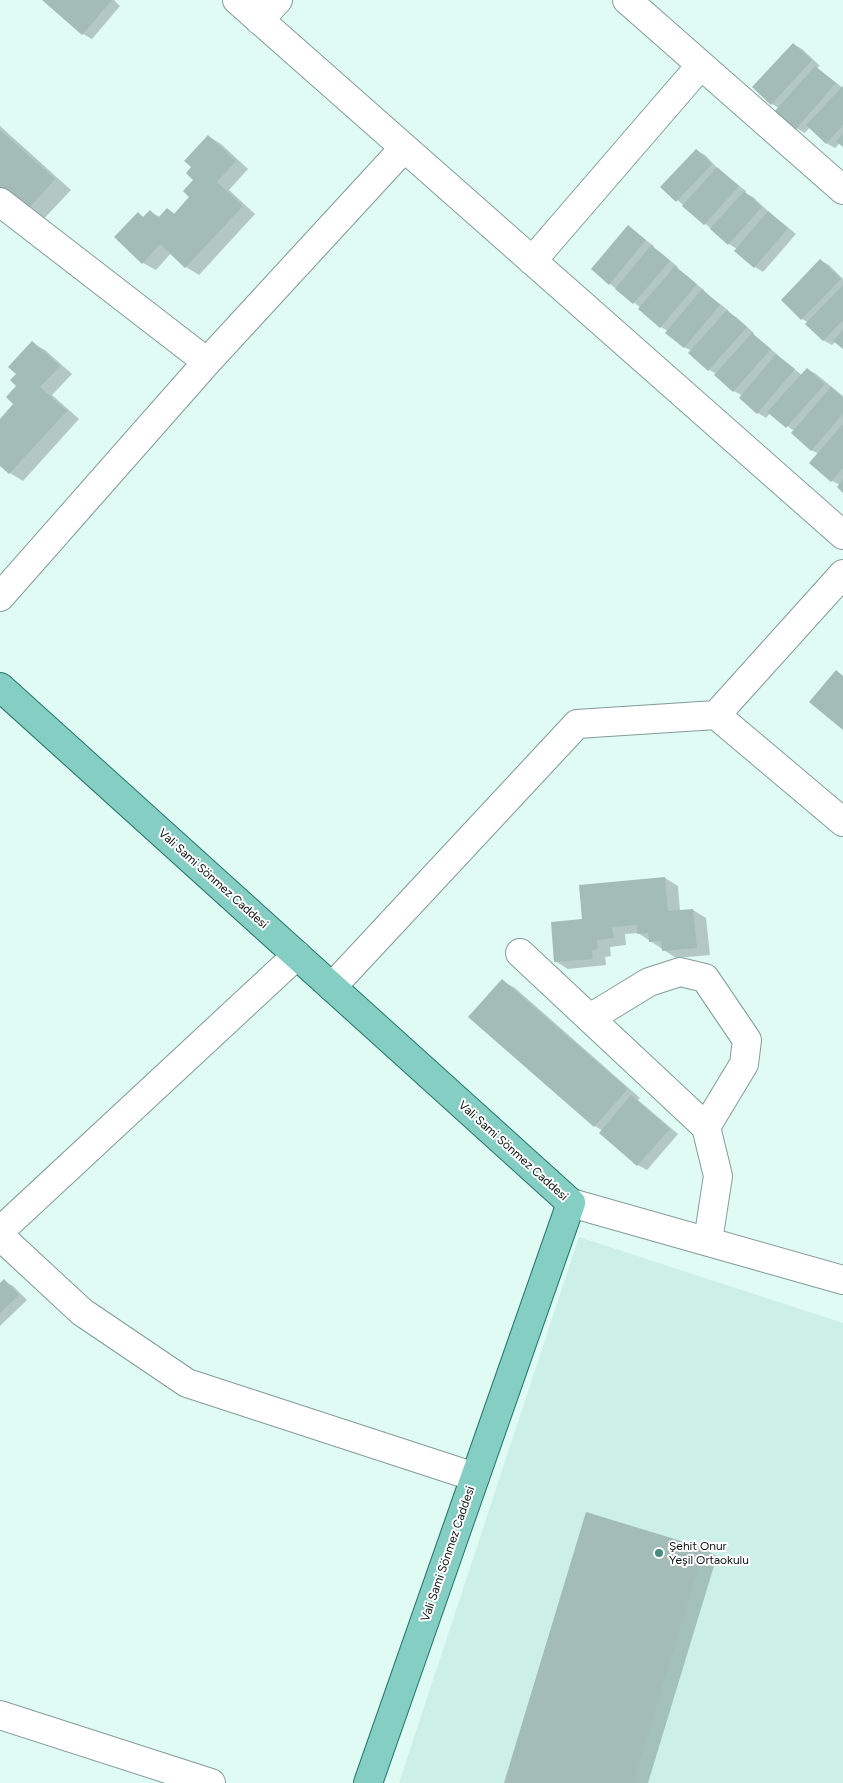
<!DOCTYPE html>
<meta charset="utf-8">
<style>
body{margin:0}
canvas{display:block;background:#e0faf4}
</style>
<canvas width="843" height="1783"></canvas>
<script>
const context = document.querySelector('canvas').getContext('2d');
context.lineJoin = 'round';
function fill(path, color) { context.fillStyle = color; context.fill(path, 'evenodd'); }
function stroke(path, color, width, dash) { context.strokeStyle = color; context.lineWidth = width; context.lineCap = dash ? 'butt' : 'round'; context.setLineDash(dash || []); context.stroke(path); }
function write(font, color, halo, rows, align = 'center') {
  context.font = font + ' Figtree,sans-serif'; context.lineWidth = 4; context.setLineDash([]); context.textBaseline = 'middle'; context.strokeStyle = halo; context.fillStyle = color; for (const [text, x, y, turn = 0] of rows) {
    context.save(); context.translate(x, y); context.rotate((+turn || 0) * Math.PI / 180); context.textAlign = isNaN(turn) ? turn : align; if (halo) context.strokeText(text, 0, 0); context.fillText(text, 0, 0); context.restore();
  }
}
const built = new Path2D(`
 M 579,1237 L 843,1323 L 843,1783 L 399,1783 Z`);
const shadow = new Path2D(`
 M 44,0 L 114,0 L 120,6 L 92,39 L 83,34 Z
 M 793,44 L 802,49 L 820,66 L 817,68 L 843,88 L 843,146 L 840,143 L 835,148 L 826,143 L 810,127 L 805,133 L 796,128 L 779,108 L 772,104 Z
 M 0,126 L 71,190 L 38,225 L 0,197 Z
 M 208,136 L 221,144 L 248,169 L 229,190 L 255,214 L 199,275 L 186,267 L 171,253 L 156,270 L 143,263 L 138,214 L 145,218 L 150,212 L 160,217 L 167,209 L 175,214 L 191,197 Z
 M 696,150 L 705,155 L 719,170 L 746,191 L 745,193 L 753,197 L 770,213 L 796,234 L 763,272 L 755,267 L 737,249 L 729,244 L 662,187 Z
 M 628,227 L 654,246 L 653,248 L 660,252 L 678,267 L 676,268 L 704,290 L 703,291 L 728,310 L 727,312 L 736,317 L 754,333 L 753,335 L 778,355 L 777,356 L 802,375 L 807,369 L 816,374 L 843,396 L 843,491 L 840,485 L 832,481 L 819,454 L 811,450 L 794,431 L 770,413 L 766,418 L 758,413 L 743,396 L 734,391 L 717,374 L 709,370 L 692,351 L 684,347 L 668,331 L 661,327 L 641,308 L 610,284 Z
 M 820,260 L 829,265 L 843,279 L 843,348 L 836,341 L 832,345 L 823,340 L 809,323 L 802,319 Z
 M 32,343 L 45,350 L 72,374 L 52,395 L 79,419 L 23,481 L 10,473 L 0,464 L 0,419 L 15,404 L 18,386 L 17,374 Z
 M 665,878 L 678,886 L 680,911 L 693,910 L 706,918 L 710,955 L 676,958 L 638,933 L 625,934 L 626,945 L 610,947 L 611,956 L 605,957 L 606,965 L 568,969 L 555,961 L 584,920 Z
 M 502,981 L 515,988 L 640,1098 L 638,1100 L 678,1134 L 647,1170 L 638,1165 L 600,1133 L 603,1131 L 595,1126 Z
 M 4,1281 L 13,1286 L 27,1300 L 0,1326 L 0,1285 Z
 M 587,1514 L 704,1549 L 717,1556 L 648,1783 L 506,1783 Z`);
const building = new Path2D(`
 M 42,0 L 112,0 L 82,35 Z
 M 793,43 L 812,60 L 771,105 L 752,87 Z
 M 815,66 L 836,83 L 796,129 L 775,111 Z
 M 843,86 L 843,125 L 826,144 L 806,125 Z
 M 0,130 L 55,179 L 21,217 L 0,198 Z
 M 843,134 L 843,147 L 836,141 Z
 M 208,135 L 236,161 L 217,182 L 243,206 L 185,268 L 160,244 L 142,264 L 114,237 L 138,212 L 143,217 L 150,210 L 158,218 L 167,208 L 174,214 L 189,197 L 183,191 L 193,180 L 186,173 L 191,167 L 184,161 Z
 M 696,149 L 712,164 L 676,202 L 660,187 Z
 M 717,167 L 739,186 L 704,225 L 682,206 Z
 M 744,191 L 762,207 L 728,245 L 710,229 Z
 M 768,211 L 788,228 L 754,268 L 734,251 Z
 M 628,225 L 646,240 L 609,285 L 591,269 Z
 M 651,245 L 670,261 L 633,304 L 615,289 Z
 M 820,259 L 841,279 L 801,320 L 781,300 Z
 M 675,266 L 697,284 L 660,328 L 638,309 Z
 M 843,285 L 843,320 L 823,341 L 805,324 Z
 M 702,289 L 720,305 L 684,348 L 665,333 Z
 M 727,310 L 747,327 L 708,371 L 688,353 Z
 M 843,329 L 843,349 L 833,341 Z
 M 752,333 L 771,349 L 733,392 L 714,375 Z
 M 32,341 L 60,366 L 40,387 L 67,411 L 9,474 L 0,466 L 0,419 L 13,404 L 6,397 L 16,386 L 10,380 L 16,374 L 8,367 Z
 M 776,354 L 795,369 L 757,414 L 739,398 Z
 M 807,368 L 825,384 L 786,428 L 767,412 Z
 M 831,387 L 843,398 L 843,414 L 811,451 L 791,433 Z
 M 843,424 L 843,468 L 831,482 L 809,463 Z
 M 843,479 L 843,493 L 837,487 Z
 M 836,670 L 843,676 L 843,730 L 809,702 Z
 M 665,877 L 668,911 L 693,909 L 697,948 L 662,951 L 661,941 L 649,942 L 648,933 L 637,934 L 637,925 L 612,927 L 614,938 L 597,940 L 598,949 L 592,950 L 593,959 L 554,962 L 551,922 L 582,919 L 579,885 Z
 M 502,979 L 628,1089 L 594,1127 L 468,1017 Z
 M 631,1095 L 670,1129 L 637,1166 L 599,1133 Z
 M 4,1279 L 19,1295 L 0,1313 L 0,1283 Z
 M 586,1512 L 704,1548 L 633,1783 L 504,1783 Z`);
const minor = new Path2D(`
 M 237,0 L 843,535
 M 627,0 L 843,190
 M 259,20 L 278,0
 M 0,202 L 207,362
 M 532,261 L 701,65
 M 0,597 L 207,362 L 404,148
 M 716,715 L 843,822
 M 520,953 L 706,1127 L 718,1176 L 708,1241
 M 332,987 L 577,724 L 716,715 L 843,574
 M 590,1018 L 649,982 L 680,972 L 705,978 L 747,1040 L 744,1064 L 706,1127
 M 571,1203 L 843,1280
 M 0,1231 L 297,955
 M 0,1236 L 82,1312 L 187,1383 L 475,1477
 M 0,1715 L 211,1783`);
const major = new Path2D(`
 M 0,687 L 571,1203 L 368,1783`);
const markers = [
 [659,1553,5,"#478c80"]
];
const streetNames = [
 ["Vali Sami Sönmez Caddesi",213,879,42],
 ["Vali Sami Sönmez Caddesi",513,1151,42],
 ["Vali Sami Sönmez Caddesi",448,1554,-71]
];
const poiNames = [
 ["Şehit Onur",669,1546],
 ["Yeşil Ortaokulu",669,1560]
];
fill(built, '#ccf0e8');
fill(shadow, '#0003');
fill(building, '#a3bcb7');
stroke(minor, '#849c97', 30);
stroke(major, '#25776c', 30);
stroke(minor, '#fff', 28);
stroke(major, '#85cec4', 28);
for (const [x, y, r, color] of markers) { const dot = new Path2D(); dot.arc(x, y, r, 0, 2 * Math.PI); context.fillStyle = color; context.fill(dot); stroke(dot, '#fff', 2); }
write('12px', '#0b1412', '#fff', streetNames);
write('12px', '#0b1412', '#fff', poiNames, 'left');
</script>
